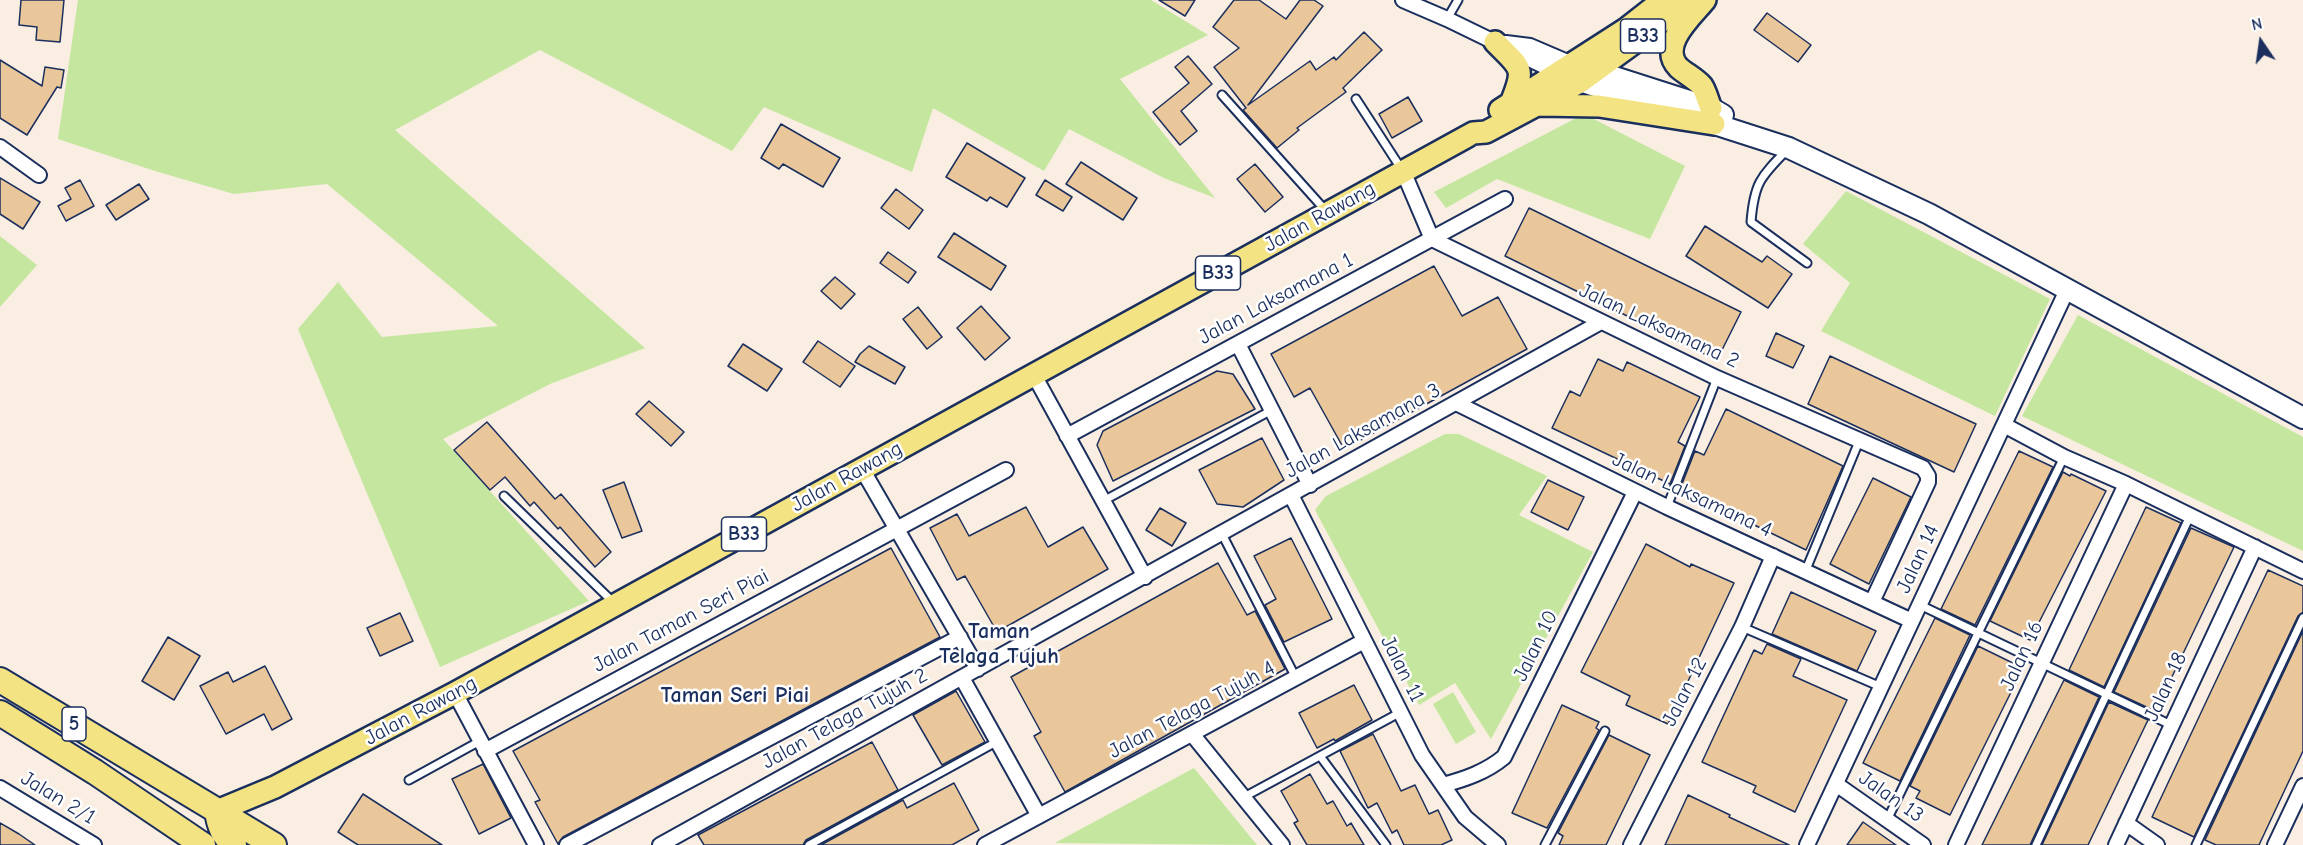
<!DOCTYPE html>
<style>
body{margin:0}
#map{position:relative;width:2303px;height:845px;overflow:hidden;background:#f9eee1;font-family:"Comic Neue",sans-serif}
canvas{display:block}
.north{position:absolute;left:2231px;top:12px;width:60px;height:60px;-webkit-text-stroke:4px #fff;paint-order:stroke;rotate:347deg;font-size:16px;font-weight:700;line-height:24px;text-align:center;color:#1b2f5e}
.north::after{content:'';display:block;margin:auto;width:21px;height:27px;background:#1b2f5e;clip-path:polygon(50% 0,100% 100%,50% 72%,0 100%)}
</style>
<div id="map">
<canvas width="2303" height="845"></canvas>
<div class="north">N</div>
</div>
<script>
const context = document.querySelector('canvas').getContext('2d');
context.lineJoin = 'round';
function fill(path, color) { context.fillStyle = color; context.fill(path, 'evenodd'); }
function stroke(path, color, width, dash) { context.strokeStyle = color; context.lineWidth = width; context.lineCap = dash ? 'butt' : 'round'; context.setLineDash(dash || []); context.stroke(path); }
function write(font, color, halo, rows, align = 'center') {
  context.font = font + ' "Comic Neue",sans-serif'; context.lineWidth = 5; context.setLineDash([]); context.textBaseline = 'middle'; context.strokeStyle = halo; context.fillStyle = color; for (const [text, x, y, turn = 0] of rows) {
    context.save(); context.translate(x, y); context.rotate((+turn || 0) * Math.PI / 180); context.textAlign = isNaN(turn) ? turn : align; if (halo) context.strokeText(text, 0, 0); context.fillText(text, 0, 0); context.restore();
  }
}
const green = new Path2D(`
 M 78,0 L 1151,0 L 1208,35 L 1120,79 L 1215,198 L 1164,178 L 1069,129 L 1044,171 L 933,108 L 912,172 L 764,107 L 732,151 L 540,50 L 395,130 L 645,348 L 550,384 L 443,439 L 589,601 L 440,667 L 298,329 L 338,282 L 382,337 L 498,326 L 327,184 L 234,194 L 155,171 L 58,139 Z
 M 1584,114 L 1685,166 L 1650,239 L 1497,179 L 1446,208 L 1434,192 Z
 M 1846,191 L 2050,299 L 1995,416 L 1821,331 L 1850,283 L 1803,244 Z
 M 0,236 L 37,265 L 0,307 Z
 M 2078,315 L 2303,437 L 2303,551 L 2022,416 Z
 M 1445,434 L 1459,434 L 1547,476 L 1519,515 L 1593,552 L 1491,739 L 1455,683 L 1419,705 L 1315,510 L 1326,496 Z
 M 1453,692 L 1476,732 L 1456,744 L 1433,704 Z
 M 1194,768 L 1257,845 L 1055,843 Z`);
const building = new Path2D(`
 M 21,0 L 64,0 L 60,42 L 36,40 L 37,27 L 19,25 Z
 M 1159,0 L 1195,0 L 1185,16 Z
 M 1234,0 L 1259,0 L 1286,19 L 1300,0 L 1314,0 L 1323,6 L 1248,105 L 1310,61 L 1316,70 L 1334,57 L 1336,60 L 1364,32 L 1382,50 L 1343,88 L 1346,92 L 1297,128 L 1299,130 L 1277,148 L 1243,110 L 1246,108 L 1214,67 L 1239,48 L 1213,27 Z
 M 1767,13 L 1811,45 L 1798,62 L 1754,30 Z
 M 1188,56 L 1212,84 L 1181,111 L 1197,131 L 1180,145 L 1153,112 L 1189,83 L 1175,67 Z
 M 0,60 L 42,86 L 45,67 L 64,70 L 61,88 L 57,87 L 27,135 L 0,118 Z
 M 1408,97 L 1422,121 L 1392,138 L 1379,114 Z
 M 781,124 L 840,158 L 823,187 L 783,164 L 779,169 L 761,158 Z
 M 967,143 L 1025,178 L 1007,207 L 990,197 L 987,201 L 946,177 Z
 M 1081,162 L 1137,198 L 1123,220 L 1066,184 Z
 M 1255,164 L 1283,197 L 1265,212 L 1237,179 Z
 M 0,178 L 40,202 L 23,229 L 0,214 Z
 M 80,180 L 94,206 L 66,221 L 58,206 L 71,199 L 65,188 Z
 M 1045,180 L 1072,197 L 1063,211 L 1036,195 Z
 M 139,184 L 149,199 L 116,220 L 106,205 Z
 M 896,189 L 923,210 L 909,229 L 881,208 Z
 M 1529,208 L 1741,312 L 1717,360 L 1505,256 Z
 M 1705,226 L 1762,262 L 1767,256 L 1792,274 L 1768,308 L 1686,256 Z
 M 954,233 L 1006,266 L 991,290 L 938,257 Z
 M 888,252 L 916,272 L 908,283 L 880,263 Z
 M 1434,266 L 1462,316 L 1498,297 L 1527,349 L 1344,449 L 1310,388 L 1294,397 L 1271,354 Z
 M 835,277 L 855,294 L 841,309 L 821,291 Z
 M 981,306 L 1010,338 L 985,360 L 957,328 Z
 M 918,307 L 942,337 L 927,349 L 903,319 Z
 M 1776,333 L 1804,346 L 1793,368 L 1766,356 Z
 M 818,341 L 855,366 L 840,387 L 803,362 Z
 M 743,344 L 782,369 L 767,391 L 728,366 Z
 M 869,346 L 905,367 L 895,384 L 855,362 L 860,354 Z
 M 1830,356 L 1976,424 L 1954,472 L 1808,404 Z
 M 1598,359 L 1623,371 L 1627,362 L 1700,397 L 1678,442 L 1685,446 L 1670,484 L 1552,428 L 1570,391 L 1580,396 Z
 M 1217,371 L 1233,374 L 1255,409 L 1113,481 L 1097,445 L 1103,431 Z
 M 649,401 L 684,432 L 671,446 L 636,414 Z
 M 1726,409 L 1843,466 L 1806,550 L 1680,489 L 1695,451 L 1704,455 Z
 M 487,422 L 555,499 L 561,494 L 611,552 L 595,567 L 560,527 L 558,529 L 534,502 L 530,506 L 505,477 L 490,490 L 454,450 Z
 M 1262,438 L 1284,480 L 1243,507 L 1217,504 L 1199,470 Z
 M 2019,451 L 2053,467 L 1975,625 L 1941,609 Z
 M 2063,472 L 2070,476 L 2071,474 L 2106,491 L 2030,640 L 1990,621 Z
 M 1873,478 L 1911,497 L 1869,584 L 1830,564 Z
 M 1548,480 L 1584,497 L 1568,530 L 1531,512 Z
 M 624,482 L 642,531 L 622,538 L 603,490 Z
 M 1026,507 L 1048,547 L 1083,527 L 1108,569 L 997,632 L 965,576 L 957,580 L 930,528 L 957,514 L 969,536 Z
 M 2146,507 L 2181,523 L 2104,687 L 2069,670 Z
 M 1160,508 L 1186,523 L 1172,546 L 1146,530 Z
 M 2191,528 L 2234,547 L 2158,706 L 2155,705 L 2153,710 L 2114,692 Z
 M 1291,538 L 1332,619 L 1284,642 L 1265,605 L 1276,599 L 1254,556 Z
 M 1646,544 L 1690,567 L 1691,564 L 1734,583 L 1668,724 L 1626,705 L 1630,696 L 1581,672 Z
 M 891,548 L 940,637 L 563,837 L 558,844 L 535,802 L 540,800 L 513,751 Z
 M 1218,563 L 1247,615 L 1255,611 L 1285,669 L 1065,792 L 1034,736 L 1041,732 L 1011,677 Z
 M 2268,570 L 2303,586 L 2303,612 L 2298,616 L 2194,837 L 2152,817 Z
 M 1791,592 L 1876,631 L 1857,671 L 1772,634 Z
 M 400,613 L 413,641 L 380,656 L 367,628 Z
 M 1935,618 L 1970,635 L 1900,781 L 1863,763 Z
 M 2303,631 L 2303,751 L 2259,845 L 2216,845 L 2205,840 Z
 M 168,637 L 200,656 L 174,700 L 142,681 Z
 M 1767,644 L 1801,659 L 1793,676 L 1847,700 L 1795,812 L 1753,792 L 1756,786 L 1702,762 L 1754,650 L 1762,654 Z
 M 1978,646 L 2023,668 L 1950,815 L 1916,798 L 1920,791 L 1910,786 Z
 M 265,666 L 292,719 L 272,730 L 264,714 L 226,734 L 200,686 L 228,672 L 233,682 Z
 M 2064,680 L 2099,697 L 2030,845 L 1982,845 Z
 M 1354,685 L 1372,720 L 1335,741 L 1334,739 L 1317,748 L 1299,713 Z
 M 956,691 L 985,742 L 942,765 L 913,715 Z
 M 2109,702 L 2148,720 L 2088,845 L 2042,845 Z
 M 1562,705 L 1599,722 L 1596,728 L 1599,730 L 1547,828 L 1512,813 Z
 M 1373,734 L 1401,791 L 1415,785 L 1429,814 L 1438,810 L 1452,840 L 1441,845 L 1404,845 L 1397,830 L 1392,833 L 1377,803 L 1368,808 L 1340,751 Z
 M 1609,735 L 1650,755 L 1606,845 L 1559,845 L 1563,836 L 1558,833 Z
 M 872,742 L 898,790 L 806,840 L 803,845 L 704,845 L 698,835 Z
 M 483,764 L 511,818 L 479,834 L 452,779 Z
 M 1310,774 L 1327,804 L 1333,801 L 1347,826 L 1351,823 L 1364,845 L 1307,845 L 1294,823 L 1298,821 L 1281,791 Z
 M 954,783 L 979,830 L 952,845 L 821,845 L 903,800 L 907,808 Z
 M 363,794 L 442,845 L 358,845 L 338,832 Z
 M 1688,795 L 1730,815 L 1729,817 L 1789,845 L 1665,845 Z
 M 1863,822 L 1896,845 L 1847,845 Z
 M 0,823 L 19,834 L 35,845 L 0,845 Z`);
const lane = new Path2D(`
 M 1447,19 L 1458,0
 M 1222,95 L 1326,211
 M 1356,99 L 1402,170
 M 1787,150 C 1760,177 1754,184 1751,222 L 1807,263
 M 504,496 L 614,603
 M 1103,501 L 1272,410
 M 1667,507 L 1717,378
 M 1222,534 L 1296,678
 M 1805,572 L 1860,439
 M 1920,605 L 2171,725
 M 1742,627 L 1881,687
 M 1320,756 L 1386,845
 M 409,780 L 480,741
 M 1244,797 L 1401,712
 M 1887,820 L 2064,457
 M 809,845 L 998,741
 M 1545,845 L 1605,731
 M 2036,845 L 2190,516
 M 2196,845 L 2303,618`);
const street = new Path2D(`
 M 1403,0 L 1447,19 L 1558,73
 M 1506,43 L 1530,46 L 1572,64
 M 0,147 L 39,175
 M 1403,171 L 1432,239 L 1717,378 L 1923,468 L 1928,476 L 1928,482 L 1872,602
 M 1238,344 L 1310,485
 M 1034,375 L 1145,577
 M 1456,403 L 1667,507 L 1912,621
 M 2004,425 L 2064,457 L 2126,484 L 2303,571
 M 1067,436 L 1505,199
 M 862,469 L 978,669
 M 1291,495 L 1422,755 L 1465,817 L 1498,845
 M 962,678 L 1039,816
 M 455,693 L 536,845
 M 1192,734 L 1282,845
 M 485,751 L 1006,470
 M 1836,784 L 1923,845
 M 1443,785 C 1465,779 1486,772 1504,757 L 1635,492
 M 0,788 L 94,845
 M 2126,823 L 2157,845
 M 567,845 L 960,637
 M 660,845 L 1601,322
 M 985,845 L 1364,641
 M 1631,845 L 1742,627 L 1773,556
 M 1807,845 L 2067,290
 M 1956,845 L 2126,484
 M 2116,845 L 2255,547
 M 2275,845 L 2303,786`);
const secondary = new Path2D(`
 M 1583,67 L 1711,108 L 1723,115
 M 1568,77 L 1671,111
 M 1699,119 L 1789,148 L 1929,214 L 2303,418`);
const primary = new Path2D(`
 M 1705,0 C 1692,16 1657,46 1679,68 C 1686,74 1696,79 1702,86 C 1706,92 1708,102 1711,108
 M 1495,42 C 1521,69 1526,66 1511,103
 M 1539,105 L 1599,106 L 1714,124
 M 1500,110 L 1626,29 L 1663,0
 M 217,811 L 275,787 L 455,693 L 1466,137 L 1473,133 L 1486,132 L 1580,82 L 1642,37 L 1688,0`);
const highway = new Path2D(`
 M 0,680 L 274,845
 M 0,713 L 95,772 L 203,845
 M 217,811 C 219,826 223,835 234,845`);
const shields = [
 [1643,36,45],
 [1218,273,45],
 [744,534,45],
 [74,724,24]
];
const shieldNames = [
 ["B33",1643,36],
 ["B33",1218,273],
 ["B33",744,534],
 ["5",74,724]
];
const streetNames = [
 ["Jalan Rawang",1320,217,-29],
 ["Jalan Laksamana 1",1276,299,-28],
 ["Jalan Laksamana 2",1659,326,25],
 ["Jalan Laksamana 3",1363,431,-29],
 ["Jalan Rawang",847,477,-29],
 ["Jalan Laksamana 4",1692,495,25],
 ["Jalan 14",1918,559,-65],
 ["Jalan Taman Seri Piai",681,621,-28],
 ["Jalan 10",1536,646,-64],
 ["Jalan 16",2022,656,-65],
 ["Jalan 11",1402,669,63],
 ["Jalan 18",2166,687,-65],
 ["Jalan 12",1685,692,-63],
 ["Jalan Telaga Tujuh 4",1192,710,-28],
 ["Jalan Rawang",421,711,-28],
 ["Jalan Telaga Tujuh 2",845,719,-29],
 ["Jalan 13",1891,797,35],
 ["Jalan 2/1",58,798,31]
];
const neighbourhoodNames = [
 ["Taman",999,632],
 ["Telaga Tujuh",999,657],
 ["Taman Seri Piai",735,696]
];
fill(green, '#c5e69f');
fill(building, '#eac79b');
stroke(building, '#1b2f5e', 1.5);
stroke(lane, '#1b2f5e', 11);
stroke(street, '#1b2f5e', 18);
stroke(secondary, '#1b2f5e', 24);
stroke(primary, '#1b2f5e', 26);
stroke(highway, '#1b2f5e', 28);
stroke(lane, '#fff', 7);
stroke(street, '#fff', 14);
stroke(secondary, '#fff', 20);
stroke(primary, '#f4e382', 21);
stroke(highway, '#f4e382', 24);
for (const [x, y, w] of shields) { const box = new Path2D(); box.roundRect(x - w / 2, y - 17, w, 34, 4.5); context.fillStyle = '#fff'; context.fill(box); stroke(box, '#1b2f5e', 1.5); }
write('bold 20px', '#1b2f5e', null, shieldNames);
write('21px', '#1b2f5e', '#fff', streetNames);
write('bold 22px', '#1b2f5e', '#fff', neighbourhoodNames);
</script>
